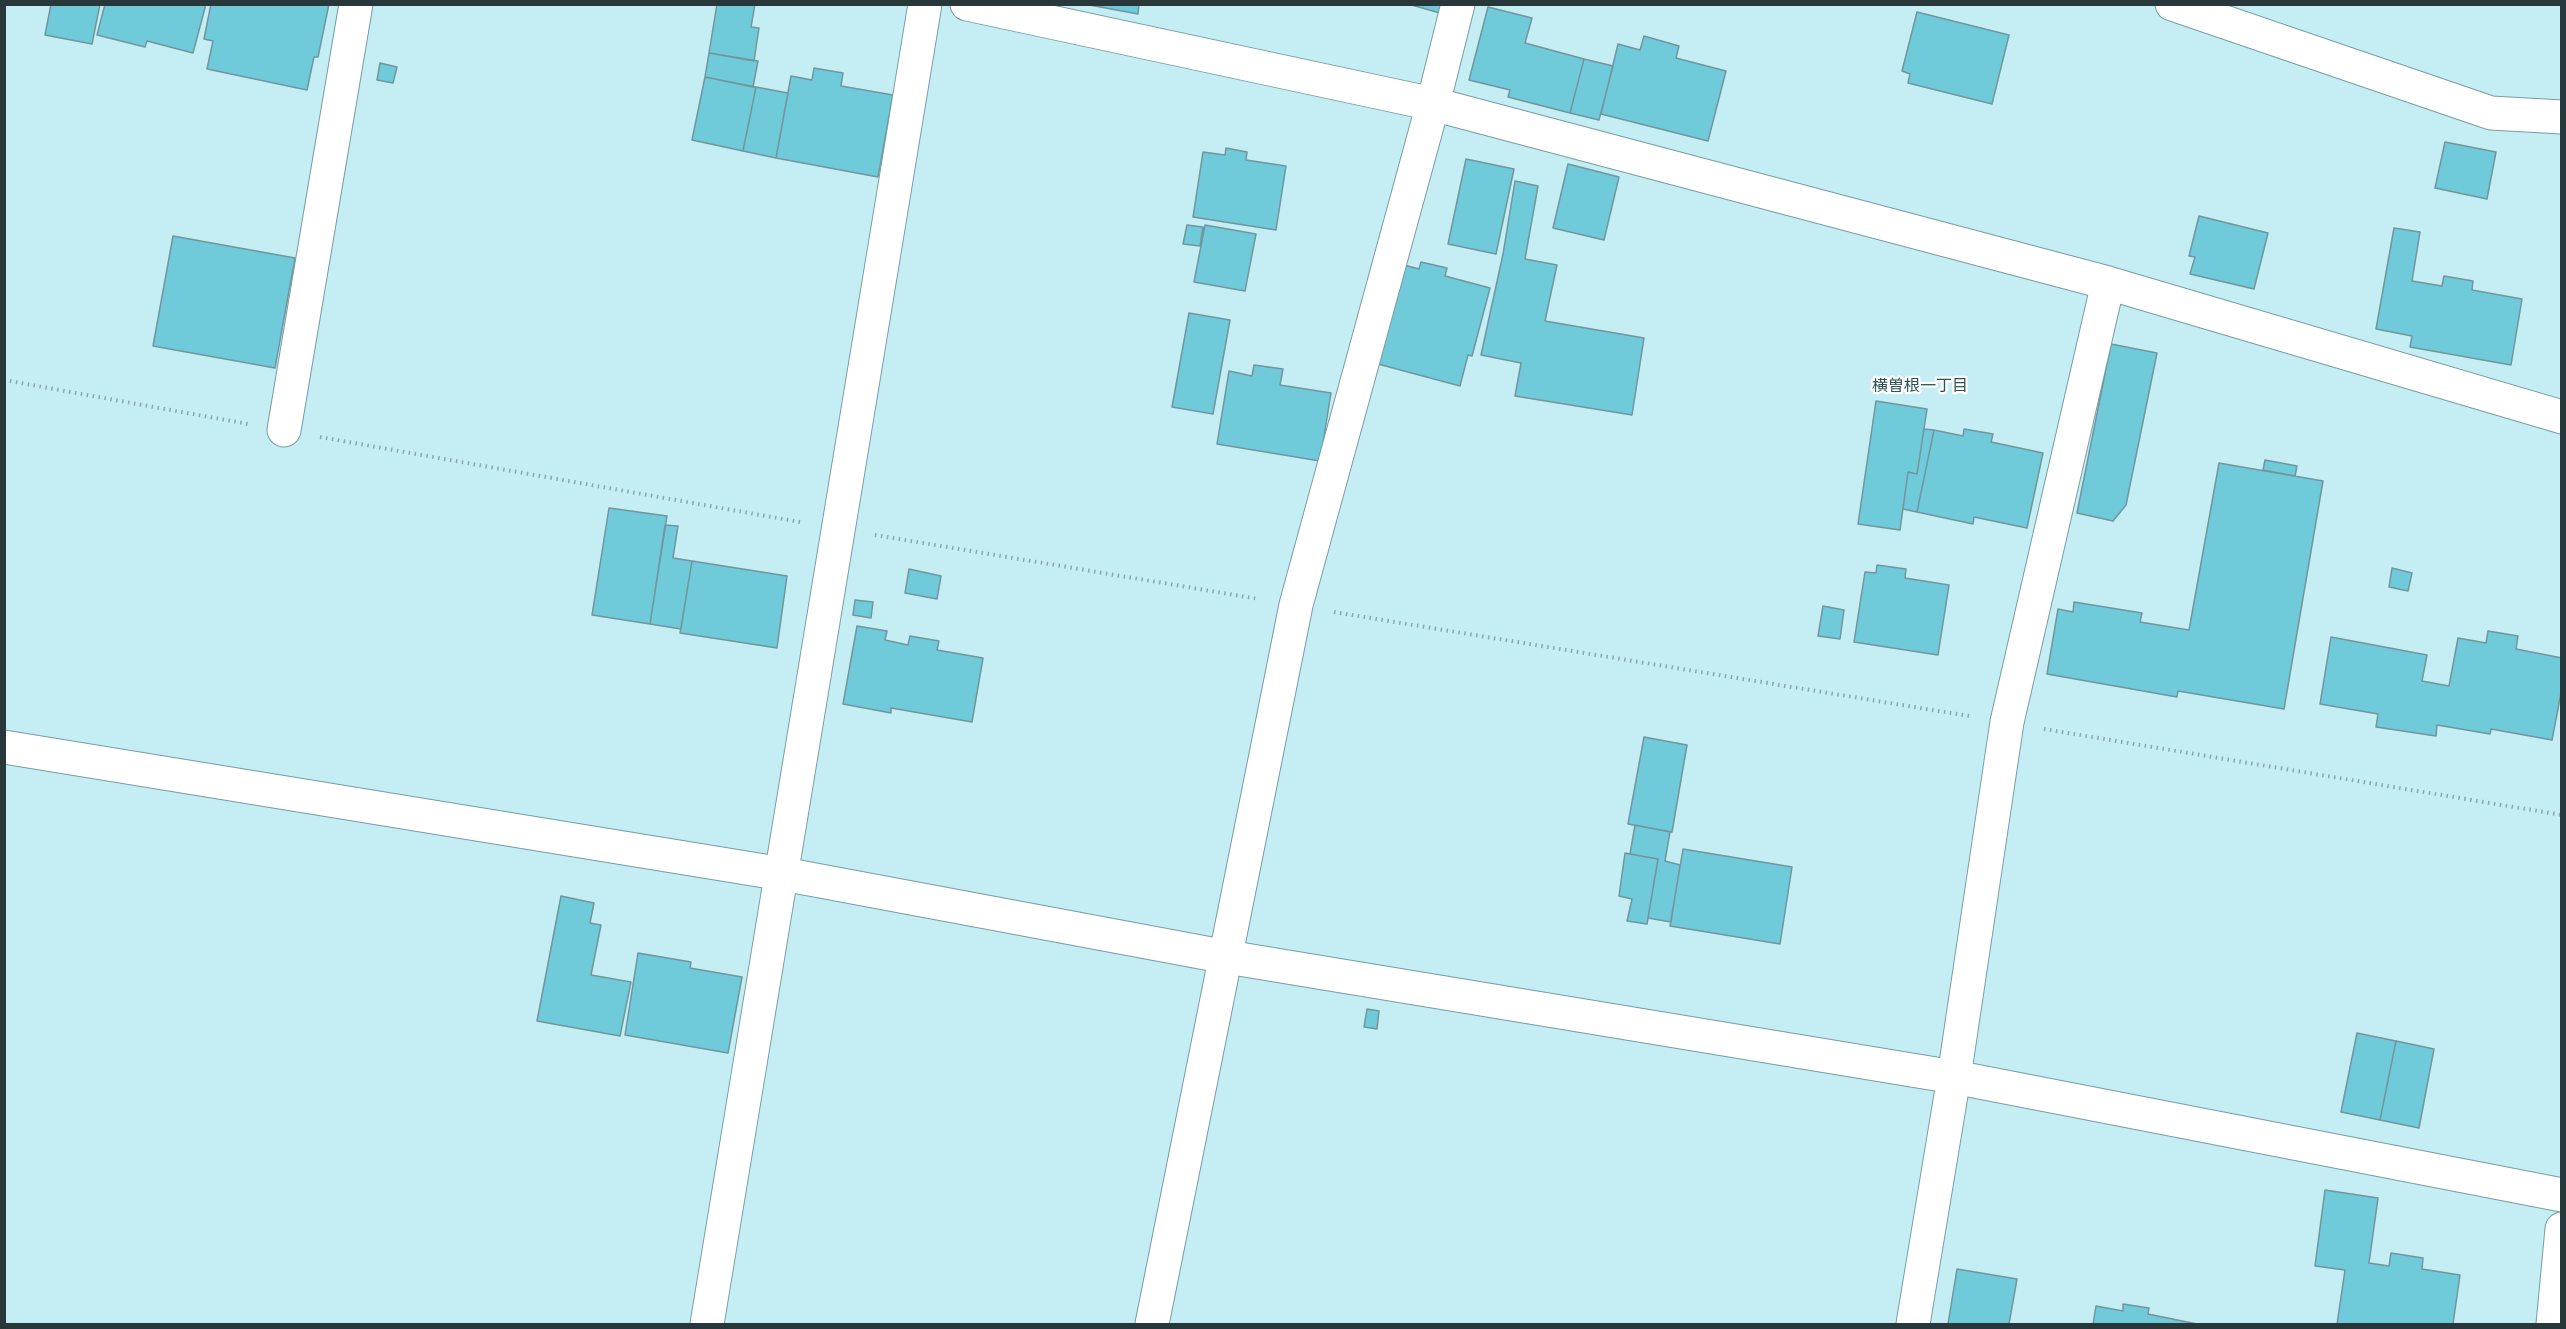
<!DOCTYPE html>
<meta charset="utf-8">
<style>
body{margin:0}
#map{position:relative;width:2566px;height:1329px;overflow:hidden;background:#c5edf4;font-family:Literata,serif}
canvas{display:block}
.frame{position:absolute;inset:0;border:6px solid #27373a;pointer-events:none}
</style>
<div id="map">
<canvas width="2566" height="1329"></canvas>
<div class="frame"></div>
</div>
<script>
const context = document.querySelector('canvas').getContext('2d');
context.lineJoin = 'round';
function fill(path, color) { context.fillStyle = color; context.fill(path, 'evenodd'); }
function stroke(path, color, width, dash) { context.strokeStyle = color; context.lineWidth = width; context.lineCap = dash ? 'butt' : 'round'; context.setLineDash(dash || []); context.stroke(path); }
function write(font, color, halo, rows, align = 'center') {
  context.font = font + ' Literata,"Noto Sans JP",serif'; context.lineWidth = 4.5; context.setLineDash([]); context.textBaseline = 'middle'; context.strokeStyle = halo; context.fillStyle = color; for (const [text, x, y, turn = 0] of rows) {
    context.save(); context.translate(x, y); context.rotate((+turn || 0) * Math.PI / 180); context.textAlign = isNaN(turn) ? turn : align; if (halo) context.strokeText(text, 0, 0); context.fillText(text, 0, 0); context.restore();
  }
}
const building = new Path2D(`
 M 51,4 L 100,4 L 92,44 L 45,35 Z
 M 105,4 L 206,4 L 193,53 L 147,41 L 145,47 L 97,35 Z
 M 211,4 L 329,4 L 318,57 L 314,57 L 307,90 L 207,69 L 213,41 L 204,39 Z
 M 717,4 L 755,4 L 751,27 L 759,28 L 754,61 L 709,53 Z
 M 1084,4 L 1139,4 L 1138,14 Z
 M 1408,4 L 1450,4 L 1447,15 Z
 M 1488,7 L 1532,18 L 1525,43 L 1584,59 L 1570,113 L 1508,97 L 1510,90 L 1469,80 Z
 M 1917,12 L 2009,35 L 1992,104 L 1908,83 L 1910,74 L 1902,71 Z
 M 1644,36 L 1679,46 L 1676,58 L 1726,71 L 1708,141 L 1601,114 L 1618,44 L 1640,50 Z
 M 709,53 L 758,61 L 753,87 L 705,77 Z
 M 1584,59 L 1613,66 L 1599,120 L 1570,113 Z
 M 380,63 L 397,67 L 393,83 L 377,80 Z
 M 814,68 L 843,73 L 841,86 L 893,95 L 878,177 L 776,158 L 791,76 L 812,80 Z
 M 705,77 L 756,87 L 743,151 L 692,140 Z
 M 756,87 L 788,93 L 776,158 L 743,151 Z
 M 2445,142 L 2496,152 L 2487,199 L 2435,188 Z
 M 1226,148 L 1247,152 L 1246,160 L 1286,166 L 1276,230 L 1193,217 L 1203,152 L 1225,155 Z
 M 1466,159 L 1514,169 L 1496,254 L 1448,244 Z
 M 1568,164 L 1619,177 L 1604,240 L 1553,228 Z
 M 1515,181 L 1538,186 L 1525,259 L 1557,265 L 1545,321 L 1644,338 L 1632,415 L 1515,396 L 1521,363 L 1481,355 L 1503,254 Z
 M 2199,216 L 2268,233 L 2254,289 L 2190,274 L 2195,257 L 2189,256 Z
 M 1187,225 L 1203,227 L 1200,246 L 1183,244 Z
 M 1205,225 L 1256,234 L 1245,291 L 1194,282 Z
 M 2394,228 L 2420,232 L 2412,281 L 2442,286 L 2444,276 L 2473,281 L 2472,290 L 2522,299 L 2511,365 L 2410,347 L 2412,336 L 2376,329 Z
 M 173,236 L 295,258 L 275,368 L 153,346 Z
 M 1421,262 L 1447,268 L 1445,276 L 1490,288 L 1472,356 L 1468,355 L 1460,386 L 1378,364 L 1404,265 L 1419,269 Z
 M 1189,313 L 1230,320 L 1213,414 L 1172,407 Z
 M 2111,344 L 2157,353 L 2126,505 L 2113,521 L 2077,513 Z
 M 1254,365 L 1283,369 L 1280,385 L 1331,393 L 1320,461 L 1217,444 L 1229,371 L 1252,376 Z
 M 1876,401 L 1927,409 L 1917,474 L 1908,472 L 1900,530 L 1858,524 Z
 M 1924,429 L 1934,430 L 1917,512 L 1903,509 L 1908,472 L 1917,474 Z
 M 1964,429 L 1993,434 L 1991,442 L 2043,453 L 2027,528 L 1974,517 L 1973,524 L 1917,512 L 1934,430 L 1963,436 Z
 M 2265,460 L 2297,466 L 2295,476 L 2263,470 Z
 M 2219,463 L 2323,481 L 2284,709 L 2178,691 L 2177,697 L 2047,674 L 2058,609 L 2073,612 L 2074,602 L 2142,613 L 2140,622 L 2189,630 Z
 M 609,508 L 667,516 L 650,624 L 592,615 Z
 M 665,525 L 678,526 L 673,558 L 692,561 L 681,629 L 650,624 Z
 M 692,561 L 787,576 L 777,648 L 680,633 Z
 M 1877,565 L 1906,569 L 1905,578 L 1949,585 L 1938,655 L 1854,642 L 1865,572 L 1876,573 Z
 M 2392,568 L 2412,573 L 2408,591 L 2389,587 Z
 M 909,569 L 941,576 L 937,599 L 905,593 Z
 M 855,600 L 873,602 L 871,618 L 853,615 Z
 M 1823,606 L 1844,610 L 1840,639 L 1818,636 Z
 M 857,626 L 887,631 L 885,640 L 908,645 L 910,636 L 939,641 L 937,650 L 983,658 L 972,722 L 891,708 L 891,713 L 843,704 Z
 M 2488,631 L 2518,636 L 2516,649 L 2562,658 L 2562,688 L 2552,740 L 2491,729 L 2490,734 L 2437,725 L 2436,736 L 2376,727 L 2378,714 L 2320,704 L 2331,637 L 2427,655 L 2422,681 L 2449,686 L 2458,638 L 2486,643 Z
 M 1644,737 L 1687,745 L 1672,832 L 1628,824 Z
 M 1635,825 L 1670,832 L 1665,861 L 1680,865 L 1671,922 L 1648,918 L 1658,859 L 1630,854 Z
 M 1683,849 L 1792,867 L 1780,944 L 1670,926 Z
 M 1625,853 L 1658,859 L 1647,924 L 1627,921 L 1632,899 L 1619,896 Z
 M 561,896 L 594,903 L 590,923 L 601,925 L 591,975 L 631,982 L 620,1036 L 537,1021 Z
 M 638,953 L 691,962 L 690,968 L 742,977 L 728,1053 L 625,1035 Z
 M 1367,1009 L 1379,1011 L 1377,1029 L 1364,1027 Z
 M 2357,1033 L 2396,1041 L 2380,1120 L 2341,1112 Z
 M 2396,1041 L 2434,1049 L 2419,1128 L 2380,1120 Z
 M 2325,1190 L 2378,1198 L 2369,1263 L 2389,1266 L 2391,1253 L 2423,1258 L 2422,1269 L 2460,1275 L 2453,1324 L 2337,1324 L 2345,1270 L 2315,1266 Z
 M 1957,1269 L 2017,1279 L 2009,1324 L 1948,1324 Z
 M 2123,1304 L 2149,1308 L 2148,1314 L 2197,1324 L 2093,1324 L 2096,1306 L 2123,1311 Z`);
const path = new Path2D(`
 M 4,380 L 248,424
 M 320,437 L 800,522
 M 875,535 L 1259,599
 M 1334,612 L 1969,716
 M 2044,729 L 2562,815`);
const minor = new Path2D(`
 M 967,4 L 1433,104 L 2108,283 L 2562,417
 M 2172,4 L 2491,113 L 2562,117
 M 284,430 L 356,4
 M 707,1324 L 925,4
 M 1152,1324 L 1296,605 L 1433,104 L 1458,4
 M 1913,1324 L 1954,1077 L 2007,722 L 2108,283
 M 2553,1324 L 2562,1229`);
const tertiary = new Path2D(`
 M 4,747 L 783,874 L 1227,957 L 1954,1077 L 2562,1195`);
const neighbourhoodNames = [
 ["横曽根一丁目",1920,386]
];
fill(building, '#6fcad9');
stroke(building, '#71969d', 1.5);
stroke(minor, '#789da4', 35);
stroke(tertiary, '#789da4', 35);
stroke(path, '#88a7ac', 4, [1.5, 4.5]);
stroke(minor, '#fff', 33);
stroke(tertiary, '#fff', 33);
write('16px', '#2f5259', '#fff', neighbourhoodNames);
</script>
